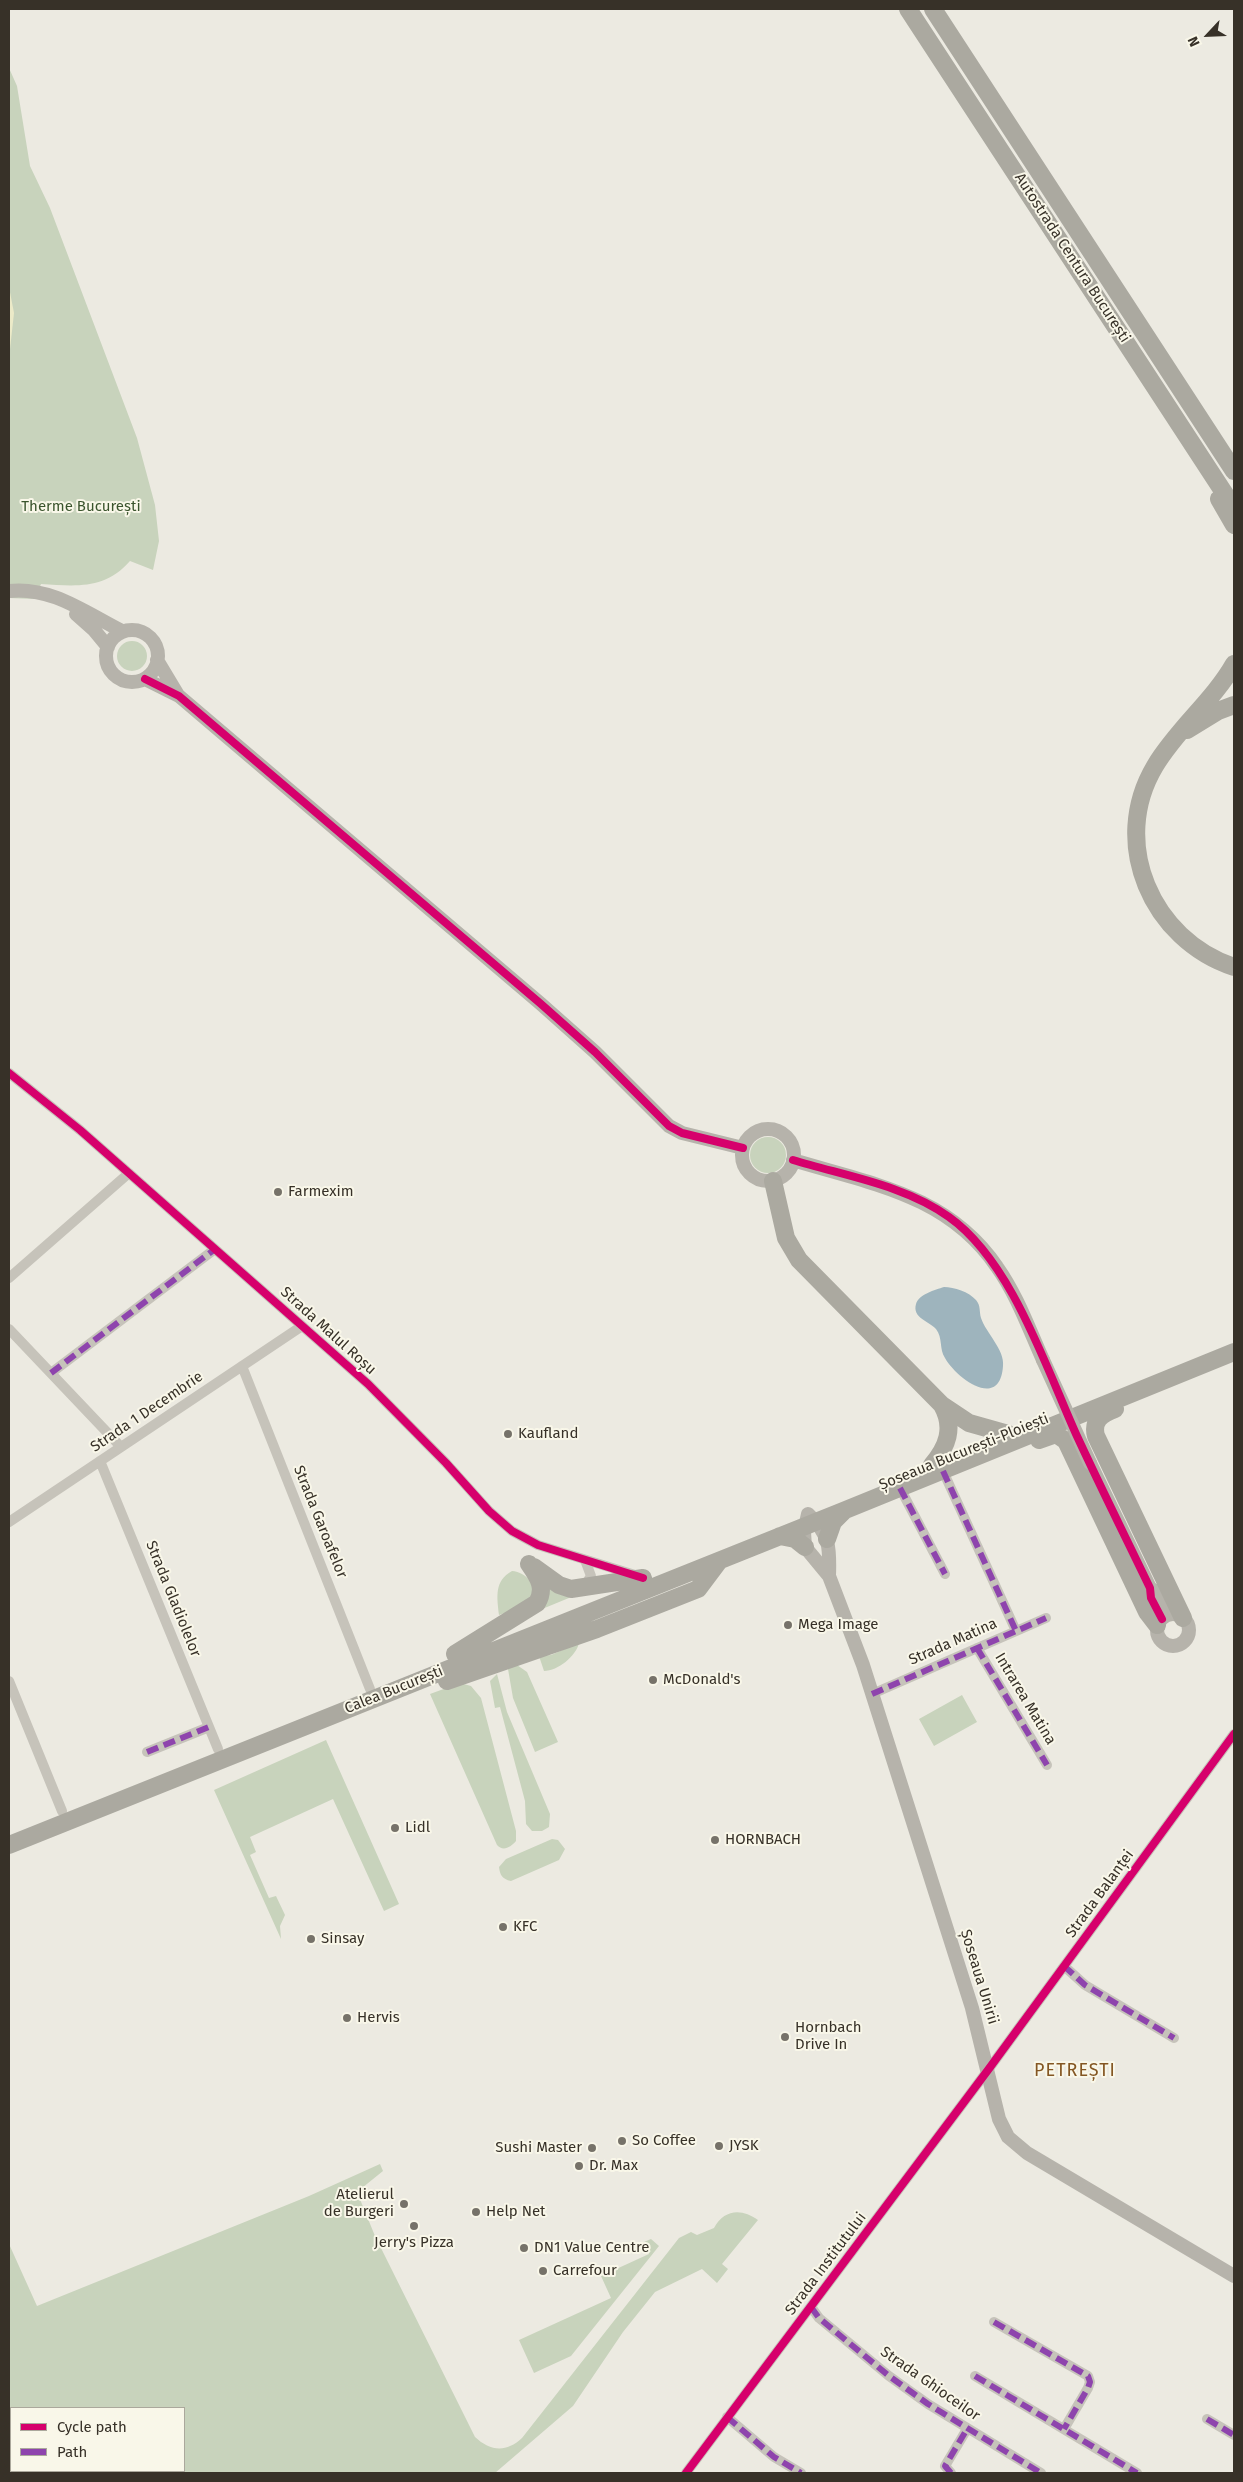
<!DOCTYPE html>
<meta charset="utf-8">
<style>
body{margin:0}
#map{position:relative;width:1243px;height:2482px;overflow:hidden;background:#eceae1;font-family:"Fira Sans",sans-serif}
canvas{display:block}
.frame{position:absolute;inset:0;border:10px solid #373128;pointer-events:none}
.legend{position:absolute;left:10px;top:2407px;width:175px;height:65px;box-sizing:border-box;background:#f9f7e9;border:1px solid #aba89c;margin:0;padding:6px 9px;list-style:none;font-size:15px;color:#373128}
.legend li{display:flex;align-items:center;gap:10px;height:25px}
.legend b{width:25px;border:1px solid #aba89c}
.north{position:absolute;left:1183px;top:10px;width:50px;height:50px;-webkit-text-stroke:4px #f9f7e9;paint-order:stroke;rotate:245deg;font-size:14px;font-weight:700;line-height:20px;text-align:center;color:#373128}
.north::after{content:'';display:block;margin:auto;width:18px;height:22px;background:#373128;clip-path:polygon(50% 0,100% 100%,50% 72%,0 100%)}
</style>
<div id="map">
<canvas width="1243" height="2482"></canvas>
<div class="frame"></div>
<ul class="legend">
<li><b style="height:6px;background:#d6006c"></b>Cycle path</li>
<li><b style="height:6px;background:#8e44ad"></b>Path</li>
</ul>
<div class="north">N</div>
</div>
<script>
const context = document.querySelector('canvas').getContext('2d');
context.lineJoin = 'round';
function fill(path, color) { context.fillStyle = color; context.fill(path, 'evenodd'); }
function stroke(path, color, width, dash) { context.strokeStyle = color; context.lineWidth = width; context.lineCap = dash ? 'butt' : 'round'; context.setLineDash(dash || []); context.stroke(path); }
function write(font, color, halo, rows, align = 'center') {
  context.font = font + ' "Fira Sans",sans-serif'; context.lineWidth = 4; context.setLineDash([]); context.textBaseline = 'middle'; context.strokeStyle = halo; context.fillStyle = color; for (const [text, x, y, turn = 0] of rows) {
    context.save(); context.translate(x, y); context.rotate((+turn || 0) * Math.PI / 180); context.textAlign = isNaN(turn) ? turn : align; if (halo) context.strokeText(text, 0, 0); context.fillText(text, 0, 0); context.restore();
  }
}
const green = new Path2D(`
 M 9,68 L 17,86 L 30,166 L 50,208 L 137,438 L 155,505 L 159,541 L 153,570 L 130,561 C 105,590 76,586 41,584 L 35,599 L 9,598 Z
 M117 656a15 15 0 1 1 30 0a15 15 0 1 1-30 0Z
 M750 1155a18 18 0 1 1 36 0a18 18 0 1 1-36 0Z
 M 512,1571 C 526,1572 542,1588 529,1601 C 522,1609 508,1612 499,1615 C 497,1597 494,1581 512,1571 Z
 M 545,1581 L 581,1593 L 530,1614 Z
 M 579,1643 C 576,1656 558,1671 544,1671 L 539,1656 L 551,1655 Z
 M 517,1665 L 527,1672 L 558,1742 L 535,1752 L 513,1698 L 508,1669 Z
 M 497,1674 L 507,1712 L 550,1814 L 549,1827 L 542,1831 L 532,1831 L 526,1824 L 525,1801 L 500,1707 L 495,1708 L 490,1681 Z
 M 460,1683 L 471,1686 L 481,1698 L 516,1831 L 516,1841 C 511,1847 503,1852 497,1845 L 430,1694 Z
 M 962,1695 L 977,1722 L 934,1746 L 919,1719 Z
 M 326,1740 L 399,1904 L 384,1911 L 333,1799 L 250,1837 L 256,1852 L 250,1855 L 269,1898 L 276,1896 L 285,1915 L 280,1926 L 281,1939 L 214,1790 Z
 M 552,1839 L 558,1840 L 565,1849 L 559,1860 L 511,1881 C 502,1879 500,1875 499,1867 L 506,1859 Z
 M 380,2164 L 383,2171 L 357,2192 L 375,2236 L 475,2437 C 490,2451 506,2453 522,2438 L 679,2238 L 691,2232 L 697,2235 L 714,2228 C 724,2209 742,2208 758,2220 L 722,2264 L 728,2269 L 717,2283 L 702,2269 L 655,2292 L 623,2332 L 573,2406 L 495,2473 L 9,2473 L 9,2244 L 37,2306 L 309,2196 ZM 11,2408 L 184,2408 L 184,2471 L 11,2471 Z
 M 651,2239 L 659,2246 L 571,2356 L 534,2373 L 519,2340 L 611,2298 L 601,2276 L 649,2254 L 644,2242 Z`);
const sand = new Path2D(`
 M 9,287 L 14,313 L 9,358 Z`);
const water = new Path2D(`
 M 944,1287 C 954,1287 969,1292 976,1300 C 981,1306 979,1311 981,1318 C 986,1333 1005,1350 1003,1366 C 1000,1411 956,1378 945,1358 C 939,1349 943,1338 936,1329 C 929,1321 912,1318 916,1304 C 919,1294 935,1290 944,1287 Z`);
const street = new Path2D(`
 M 9,1073 L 80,1130 L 368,1384 L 446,1463 L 489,1511 L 512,1531 L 538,1545 L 635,1575
 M 9,1278 L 129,1173
 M 9,1329 L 121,1447
 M 242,1366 L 370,1689
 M 51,1373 L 215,1249
 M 100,1461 L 218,1749
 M 943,1471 L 1016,1631
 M 900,1488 L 945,1574
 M 9,1522 L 302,1326
 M 584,1587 L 591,1576 L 585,1560
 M 977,1648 L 1047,1765
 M 9,1681 L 62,1811
 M 872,1694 L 1046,1618
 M 147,1752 L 209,1727
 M 1064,1966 L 1085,1985 L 1174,2038
 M 811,2307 L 819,2318 L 889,2376 L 928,2404 L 1041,2473
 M 994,2322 L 1088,2376 L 1090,2382 L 1088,2388 L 1064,2429
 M 975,2376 L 1137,2473
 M 727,2417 L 774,2457 L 801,2473
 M 1207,2419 L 1234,2435
 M 686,2473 L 988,2070 L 1234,1734
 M 951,2473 L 945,2466 L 967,2429`);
const secondary = new Path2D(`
 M 9,591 C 51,586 86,613 122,631
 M 76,614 L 94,630 L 108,647
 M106 656a26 26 0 1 1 52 0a26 26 0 1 1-52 0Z
 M 157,660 L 178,695
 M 145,679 L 179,696 L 541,1004 L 595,1052 L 669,1126 L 682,1133 L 743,1148
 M742 1155a26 26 0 1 1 52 0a26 26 0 1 1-52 0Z
 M 793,1160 C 872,1184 948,1195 997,1267 C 1017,1295 1029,1329 1043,1360
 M 1090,1463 L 1150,1588 L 1151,1598 L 1162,1619
 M 829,1576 C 830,1548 830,1534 808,1514 L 804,1532 L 805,1547 L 829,1576 L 863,1665 L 972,2008 L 999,2119 L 1008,2137 L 1027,2153 L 1234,2276
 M 1150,1588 L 1158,1593 L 1174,1614
 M1157 1630a16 16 0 1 1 32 0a16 16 0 1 1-32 0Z`);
const highway = new Path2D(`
 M 908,9 L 1234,508
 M 933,9 L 1234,471
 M 1219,499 L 1234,525
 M 1234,664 C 1213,701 1177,729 1155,766 C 1109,843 1152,940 1234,967
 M 1187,730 L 1218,711 L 1234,705
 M 773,1181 L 786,1238 L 799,1260 L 942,1405 L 969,1423 L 1008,1434
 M 1115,1409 C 1101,1414 1092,1421 1096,1436 L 1183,1618
 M 1039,1440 L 1056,1434 L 1066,1441 L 1147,1612 L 1157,1625
 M 932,1465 C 947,1447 955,1428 942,1405
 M 780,1536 L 795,1539 L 805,1547
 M 827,1539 L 833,1522 L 843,1512
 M 534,1567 L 559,1585 L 571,1589 L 643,1578
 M 455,1654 L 537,1603 C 546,1588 538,1577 529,1564
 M 447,1681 L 597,1629 L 698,1589 L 719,1561
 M 9,1845 L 843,1511 L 1234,1352`);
const secondaryBridge = new Path2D(`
 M 1043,1360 L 1090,1463`);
const quiet = new Path2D(`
 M 51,1373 L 215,1249
 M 943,1471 L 1016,1631
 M 900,1488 L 945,1574
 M 977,1648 L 1047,1765
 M 872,1694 L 1046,1618
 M 147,1752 L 209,1727
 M 1064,1966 L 1085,1985 L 1174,2038
 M 811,2307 L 819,2318 L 889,2376 L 928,2404 L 1041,2473
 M 994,2322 L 1088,2376 L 1090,2382 L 1088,2388 L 1064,2429
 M 975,2376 L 1137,2473
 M 727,2417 L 774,2457 L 801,2473
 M 1207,2419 L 1234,2435
 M 951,2473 L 945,2466 L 967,2429`);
const cycleway = new Path2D(`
 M 145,679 L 179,696 L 541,1004 L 595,1052 L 669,1126 L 682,1133 L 743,1148
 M 9,1073 L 80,1130 L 368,1384 L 446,1463 L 489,1511 L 512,1531 L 538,1545 L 643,1578
 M 793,1160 C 845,1176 905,1185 949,1217 C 1011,1261 1045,1365 1076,1434 C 1100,1486 1125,1536 1150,1588 L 1151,1598 L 1162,1619
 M 686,2473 L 988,2070 L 1234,1734`);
const markers = [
 [278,1192,5,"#767269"],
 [508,1434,5,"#767269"],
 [788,1625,5,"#767269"],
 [653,1680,5,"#767269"],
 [395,1828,5,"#767269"],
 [715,1840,5,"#767269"],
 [503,1927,5,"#767269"],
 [311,1939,5,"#767269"],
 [347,2018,5,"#767269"],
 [785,2037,5,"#767269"],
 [622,2141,5,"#767269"],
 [719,2146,5,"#767269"],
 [592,2148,5,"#767269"],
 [579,2166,5,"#767269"],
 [404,2204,5,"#767269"],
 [476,2212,5,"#767269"],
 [414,2226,5,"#767269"],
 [524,2248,5,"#767269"],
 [543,2271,5,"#767269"]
];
const streetNames = [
 ["Autostrada Centura București",1072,258,57],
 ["Strada Malul Roșu",328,1331,42],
 ["Strada 1 Decembrie",147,1412,-34],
 ["Șoseaua București-Ploiești",964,1452,-22],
 ["Strada Garoafelor",320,1522,68],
 ["Strada Gladiolelor",173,1599,68],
 ["Strada Matina",953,1642,-24],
 ["Calea București",394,1690,-22],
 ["Intrarea Matina",1025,1699,59],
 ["Strada Balanței",1100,1894,-54],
 ["Șoseaua Unirii",979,1977,73],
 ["Strada Institutului",826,2264,-53],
 ["Strada Ghioceilor",930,2384,35]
];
const parkNames = [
 ["Therme București",81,507]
];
const poiNames = [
 ["Farmexim",288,1192],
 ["Kaufland",518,1434],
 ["Mega Image",798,1625],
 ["McDonald's",663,1680],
 ["Lidl",405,1828],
 ["HORNBACH",725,1840],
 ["KFC",513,1927],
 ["Sinsay",321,1939],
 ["Hervis",357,2018],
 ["Hornbach",795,2028],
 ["Drive In",795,2045],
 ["So Coffee",632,2141],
 ["JYSK",729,2146],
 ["Sushi Master",582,2148,"right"],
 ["Dr. Max",589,2166],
 ["Atelierul",394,2195,"right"],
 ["de Burgeri",394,2212,"right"],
 ["Help Net",486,2212],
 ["Jerry's Pizza",414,2243,"center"],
 ["DN1 Value Centre",534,2248],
 ["Carrefour",553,2271]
];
const quarterNames = [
 ["PETREȘTI",1075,2071]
];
fill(green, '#c8d3bc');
fill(sand, '#eceac8');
fill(water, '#9eb4bd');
stroke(street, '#c6c3ba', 10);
stroke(secondary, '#b6b3ab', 14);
stroke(highway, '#aba9a0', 18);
stroke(secondaryBridge, '#b6b3ab', 14);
stroke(quiet, '#8e44ad', 6, [12, 6]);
stroke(cycleway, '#d6006c', 8);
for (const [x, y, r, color] of markers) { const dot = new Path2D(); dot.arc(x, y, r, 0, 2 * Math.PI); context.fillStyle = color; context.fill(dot); stroke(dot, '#f9f7e9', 2); }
write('15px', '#373128', '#f9f7e9', streetNames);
write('15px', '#3a542d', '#f9f7e9', parkNames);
write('15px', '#373128', '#f9f7e9', poiNames, 'left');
context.letterSpacing = '1px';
write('18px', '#845723', '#f9f7e9', quarterNames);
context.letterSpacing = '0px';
</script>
